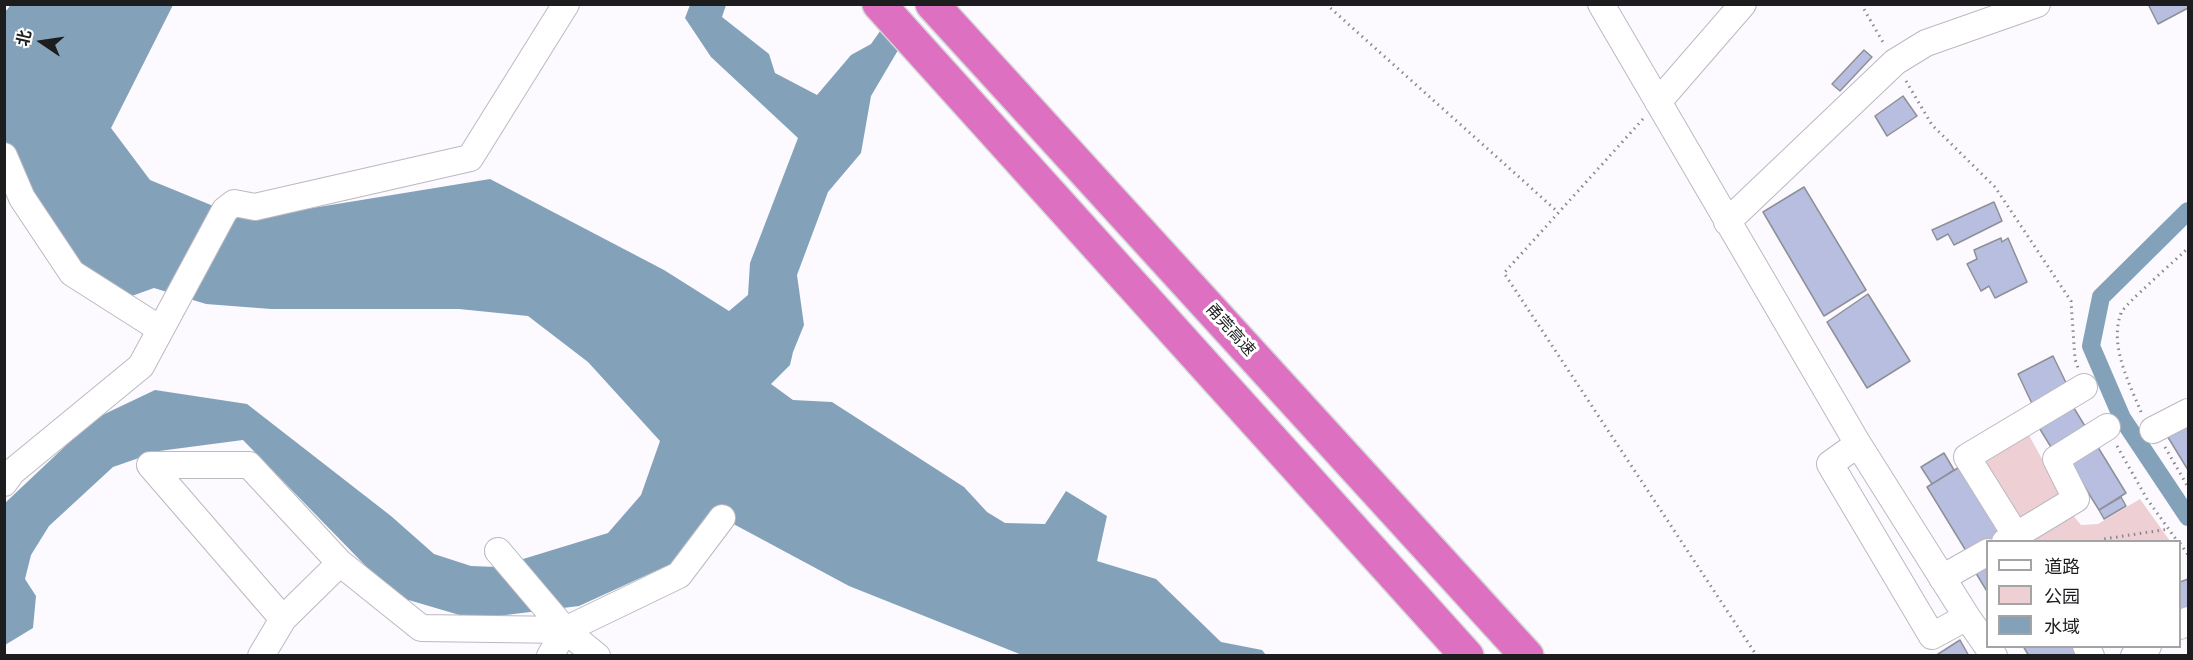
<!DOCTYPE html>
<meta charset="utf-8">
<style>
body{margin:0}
#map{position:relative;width:2193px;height:660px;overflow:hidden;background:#fcfafe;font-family:"Fira Sans Condensed","Noto Sans SC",sans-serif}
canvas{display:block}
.frame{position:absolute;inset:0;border:6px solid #1d1c1f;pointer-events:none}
.legend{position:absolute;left:1986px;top:540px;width:195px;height:108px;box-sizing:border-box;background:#fff;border:2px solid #a5a4a5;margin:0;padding:8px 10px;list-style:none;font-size:18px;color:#1d1c1f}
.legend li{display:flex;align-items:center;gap:12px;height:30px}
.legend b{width:30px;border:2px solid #a5a4a5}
.north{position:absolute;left:12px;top:12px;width:60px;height:60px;-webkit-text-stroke:4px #fff;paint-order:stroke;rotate:283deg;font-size:16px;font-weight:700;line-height:24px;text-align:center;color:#1d1c1f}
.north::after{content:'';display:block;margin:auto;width:21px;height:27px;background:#1d1c1f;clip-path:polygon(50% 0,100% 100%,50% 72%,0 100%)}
</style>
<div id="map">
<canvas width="2193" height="660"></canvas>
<div class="frame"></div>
<ul class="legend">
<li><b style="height:8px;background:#fff"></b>道路</li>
<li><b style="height:16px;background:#eecfd3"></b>公园</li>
<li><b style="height:16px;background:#84a1ba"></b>水域</li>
</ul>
<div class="north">北</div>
</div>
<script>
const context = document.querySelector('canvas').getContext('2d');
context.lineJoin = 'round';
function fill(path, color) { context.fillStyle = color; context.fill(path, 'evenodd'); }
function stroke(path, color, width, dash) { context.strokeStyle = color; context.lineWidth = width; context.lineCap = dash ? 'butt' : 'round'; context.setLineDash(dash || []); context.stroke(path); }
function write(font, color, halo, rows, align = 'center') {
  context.font = font + ' "Fira Sans Condensed","Noto Sans SC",sans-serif'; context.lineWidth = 6; context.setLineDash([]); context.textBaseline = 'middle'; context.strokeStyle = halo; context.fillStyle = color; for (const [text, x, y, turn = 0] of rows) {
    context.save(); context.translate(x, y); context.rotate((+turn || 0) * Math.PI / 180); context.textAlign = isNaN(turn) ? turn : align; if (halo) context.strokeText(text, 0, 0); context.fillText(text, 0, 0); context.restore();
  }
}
const green = new Path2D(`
 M 2025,428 L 2065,501 L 2017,529 L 1976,459 Z
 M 2140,499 L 2170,541 L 2024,542 L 2068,509 L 2081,525 L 2098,524 Z`);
const water = new Path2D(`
 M 11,4 L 173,5 L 111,128 L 150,180 L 245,219 L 490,179 L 664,270 L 729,311 L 748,295 L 750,263 L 798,138 L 711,57 L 685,18 L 690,5 L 726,5 L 722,17 L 769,54 L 775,73 L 817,95 L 851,55 L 871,44 L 890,17 L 904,40 L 871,96 L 861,153 L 828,192 L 797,275 L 804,325 L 793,352 L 790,365 L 771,384 L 793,400 L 832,402 L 964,487 L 987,512 L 1005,523 L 1045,524 L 1066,491 L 1107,516 L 1097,561 L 1156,579 L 1221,642 L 1262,650 L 1266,655 L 1022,655 L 849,586 L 713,513 L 673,563 L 579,606 L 473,619 L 395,596 L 243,440 L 159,451 L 113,467 L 49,526 L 31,555 L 25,579 L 36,596 L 33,628 L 5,645 L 5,503 L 94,419 L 155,390 L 247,404 L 391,516 L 434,554 L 471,566 L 497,567 L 608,533 L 641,495 L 660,441 L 588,362 L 528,316 L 459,309 L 271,309 L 206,304 L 154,288 L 129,297 L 68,260 L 17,171 L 5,139 L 4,10 L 7,10 Z`);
const canal = new Path2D(`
 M 2188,211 L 2101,297 L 2091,346 L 2122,418 L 2188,517`);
const building = new Path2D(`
 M 2148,4 L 2188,4 L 2188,8 L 2158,24 Z
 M 1864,50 L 1872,57 L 1840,91 L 1832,84 Z
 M 1903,96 L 1917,116 L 1887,136 L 1875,116 Z
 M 1804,187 L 1866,290 L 1824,316 L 1763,212 Z
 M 1994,202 L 2002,221 L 1954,245 L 1948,234 L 1937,240 L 1932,230 Z
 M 2001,238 L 2002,242 L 2008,238 L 2027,282 L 1995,298 L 1989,286 L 1981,291 L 1967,264 L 1977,259 L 1974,250 Z
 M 1868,294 L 1910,361 L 1867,388 L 1827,322 Z
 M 2053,356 L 2071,393 L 2035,410 L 2018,374 Z
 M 2069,400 L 2088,431 L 2054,452 L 2035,421 Z
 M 2188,418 L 2188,470 L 2166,434 Z
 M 2096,444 L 2126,493 L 2099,510 L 2068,460 Z
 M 1944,453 L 1954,470 L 1932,484 L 1921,467 Z
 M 1966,463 L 2011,535 L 1971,559 L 1927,487 Z
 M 2121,497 L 2126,506 L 2104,519 L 2099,510 Z
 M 1988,555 L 1988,593 L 1971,565 Z
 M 2188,579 L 2188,612 L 2180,613 L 2180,582 Z
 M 1960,640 L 1969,656 L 1935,656 Z
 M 2023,646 L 2077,646 L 2083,656 L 2029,656 Z`);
const path = new Path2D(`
 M 1326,4 L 1558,212
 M 1861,4 L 1884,44
 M 1906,81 L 1932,125 L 1995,187 L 2071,301 L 2075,359 L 2078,368
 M 1643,119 L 1504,273 L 1757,656
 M 2141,412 C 2129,382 2109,346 2121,313 C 2124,305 2178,258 2188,248
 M 2117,446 L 2147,499 L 2178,542
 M 2165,447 L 2188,487
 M 2099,542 L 2104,539 L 2169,529
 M 2180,543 L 2188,555`);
const minor = new Path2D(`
 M 1601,4 L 1858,444 L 1967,617 L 1994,656
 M 1658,102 L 1743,4
 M 4,156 L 22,198 L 72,273 L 160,329
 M 1727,222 L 1895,62 L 1926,43 L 2037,4
 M 2153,430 L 2188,412
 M 1858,444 L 1830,464 L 1932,636 L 1967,617
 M 4,483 L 12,472 L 141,366 L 225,210 L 234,203 L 255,207 L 470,158 L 566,4
 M 2005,542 L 2076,499 L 2056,459 L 2107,427
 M 2020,542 L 1967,457 L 2084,387
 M 498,551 L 565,630 L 597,656
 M 1942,578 L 1988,552
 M 283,619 L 150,465 L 249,465 L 340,563
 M 2180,626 L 2188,620
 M 2086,646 L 2091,656
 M 261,656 L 283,619 L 340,563 L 421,628 L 565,630 L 679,575 L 722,518
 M 550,656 L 565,630
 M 2134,656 L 2148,646`);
const highway = new Path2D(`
 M 879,4 L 1467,656
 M 932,4 L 1527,656`);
const streetNames = [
 ["甬莞高速",1230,330,48]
];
fill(green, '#eecfd3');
fill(water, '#84a1ba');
stroke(canal, '#84a1ba', 18);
fill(building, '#b7bee0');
stroke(building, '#8e9098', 1.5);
stroke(minor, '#bcb8c0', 28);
stroke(highway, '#d6d6d7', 36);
stroke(path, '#8a888c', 3, [1.5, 4.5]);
stroke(minor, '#fff', 26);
stroke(highway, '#dd70c0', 33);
write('16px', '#1d1c1f', '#fff', streetNames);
</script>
